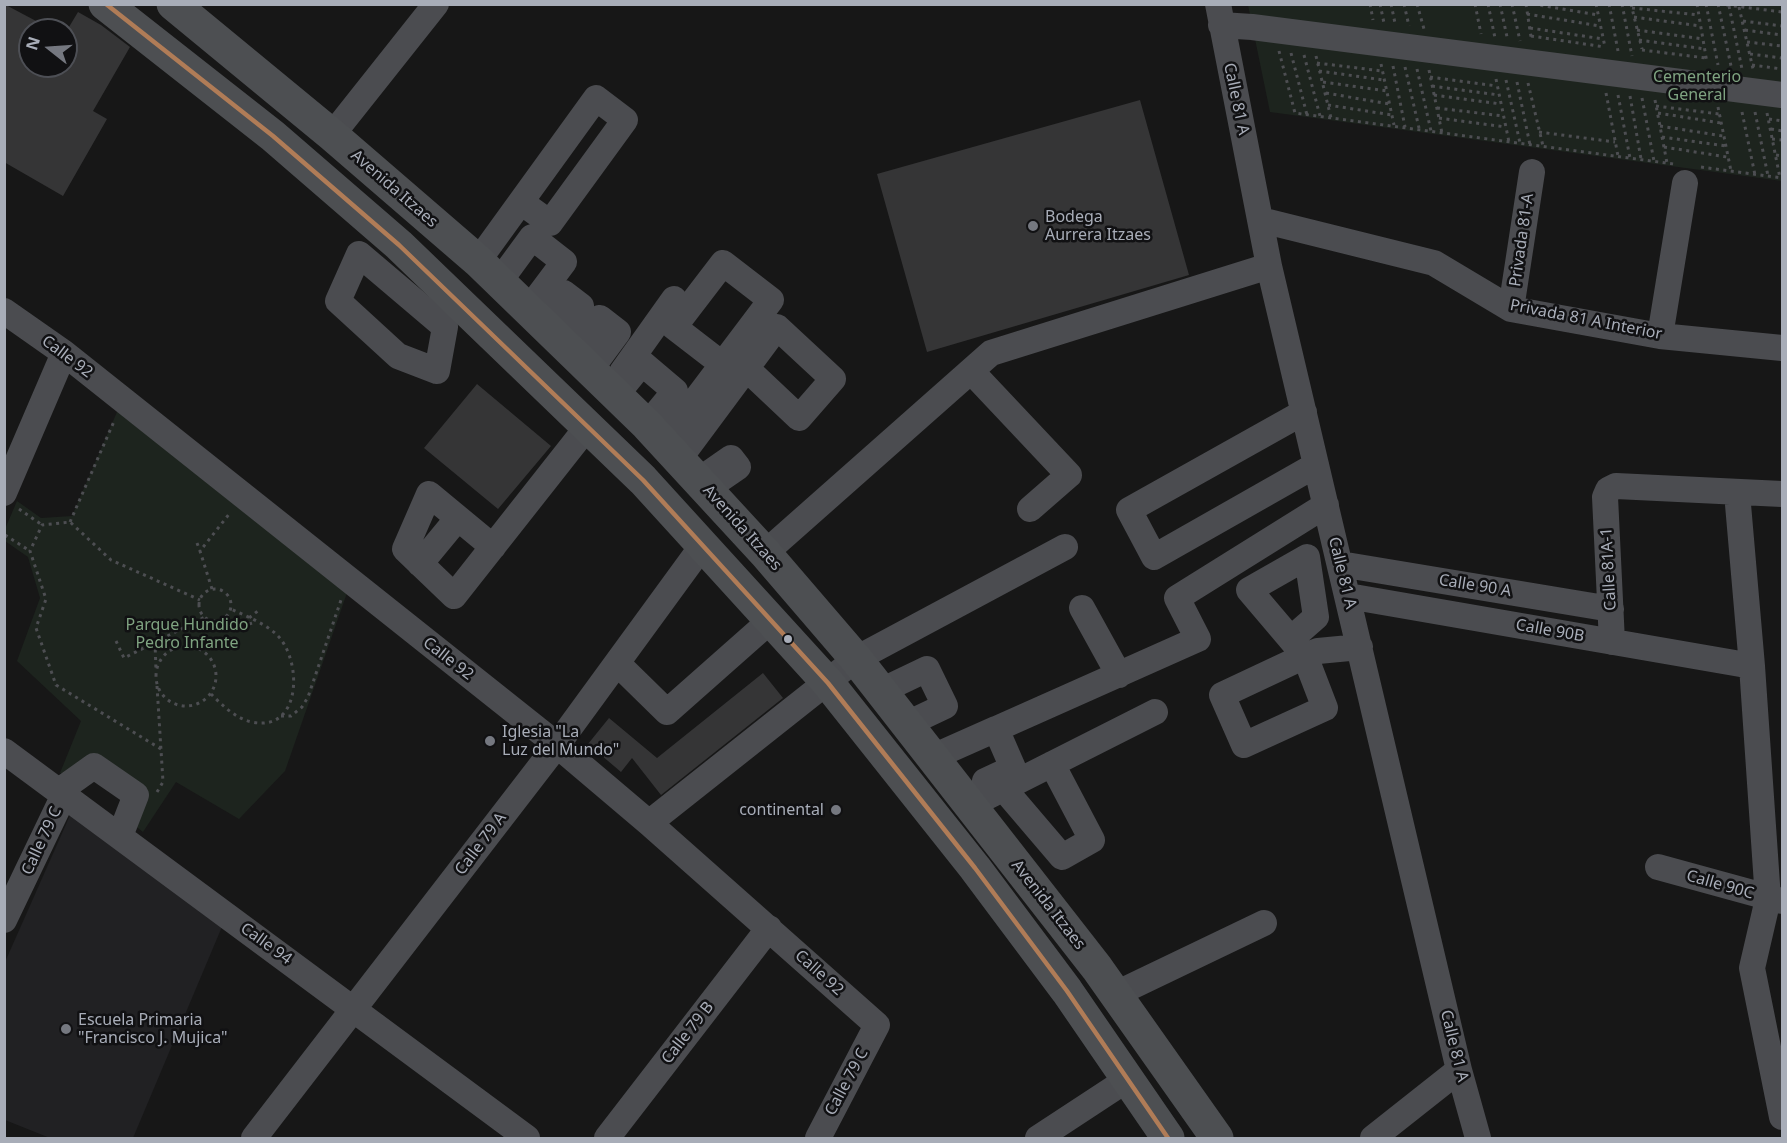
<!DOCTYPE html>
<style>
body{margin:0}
#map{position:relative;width:1787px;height:1143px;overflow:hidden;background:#171717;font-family:"Noto Sans",sans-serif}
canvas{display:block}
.frame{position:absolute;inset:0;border:6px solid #a8adb8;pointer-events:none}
.north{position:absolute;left:18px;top:18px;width:60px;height:60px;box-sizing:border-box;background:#111113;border:2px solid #4d4f55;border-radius:50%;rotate:287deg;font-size:16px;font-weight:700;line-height:24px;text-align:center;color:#a8adb8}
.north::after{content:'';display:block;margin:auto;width:21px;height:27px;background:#757880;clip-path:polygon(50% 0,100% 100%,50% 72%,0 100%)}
</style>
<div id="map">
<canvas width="1787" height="1143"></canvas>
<div class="frame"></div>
<div class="north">N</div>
</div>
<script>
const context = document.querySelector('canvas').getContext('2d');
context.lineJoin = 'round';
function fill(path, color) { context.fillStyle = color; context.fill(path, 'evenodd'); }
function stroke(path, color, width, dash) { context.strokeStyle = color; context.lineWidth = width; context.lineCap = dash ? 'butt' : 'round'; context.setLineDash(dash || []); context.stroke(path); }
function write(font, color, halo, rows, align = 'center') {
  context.font = font + ' "Noto Sans",sans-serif'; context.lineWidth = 5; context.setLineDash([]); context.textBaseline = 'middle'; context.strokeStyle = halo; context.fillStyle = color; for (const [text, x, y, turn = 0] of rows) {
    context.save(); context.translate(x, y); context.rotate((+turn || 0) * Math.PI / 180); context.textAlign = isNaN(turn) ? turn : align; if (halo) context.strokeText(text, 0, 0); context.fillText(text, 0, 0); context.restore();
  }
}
const built = new Path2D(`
 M 71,813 L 224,922 L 133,1138 L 50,1138 L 5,1120 L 5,962 Z`);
const green = new Path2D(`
 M 1248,5 L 1782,5 L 1782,181 L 1270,112 Z
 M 120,405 L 349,587 L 285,771 L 239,819 L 176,782 L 143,832 L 133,824 L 145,790 L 60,773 L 81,721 L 17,661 L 40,598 L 28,557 L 5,541 L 5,529 L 17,501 L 41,518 L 72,516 Z`);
const building = new Path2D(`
 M 4,4 L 53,30 L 30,30 L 30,66 L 66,66 L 66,32 L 78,12 L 101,25 L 130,47 L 93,111 L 107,119 L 63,196 L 4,162 Z
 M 1140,100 L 1189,275 L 927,352 L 877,174 Z
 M 477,384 L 551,446 L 498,509 L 424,448 Z
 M 763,673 L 783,698 L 661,795 L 632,758 L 621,772 L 588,744 L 609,718 L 657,758 Z`);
const path = new Path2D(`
 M 1370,4 L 1373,20
 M 1380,4 L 1384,23
 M 1391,4 L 1395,23
 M 1404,4 L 1409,26
 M 1417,4 L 1424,29
 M 1475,4 L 1481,34
 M 1488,4 L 1495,38
 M 1500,4 L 1507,37
 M 1512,4 L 1520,41
 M 1526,4 L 1531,37
 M 1533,4 L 1598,15
 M 1596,4 L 1605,47
 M 1609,4 L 1618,51
 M 1622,4 L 1632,56
 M 1631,4 L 1642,49
 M 1697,4 L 1707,63
 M 1706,4 L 1718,65
 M 1718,4 L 1731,66
 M 1719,4 L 1782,12
 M 1729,6 L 1742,69
 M 1739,7 L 1753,69
 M 1632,8 L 1699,15
 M 1527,14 L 1600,26
 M 1634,17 L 1700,26
 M 1743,21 L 1782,26
 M 1530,28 L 1603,39
 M 1637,30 L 1703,39
 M 1745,30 L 1782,35
 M 1531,36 L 1605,47
 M 1639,40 L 1705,49
 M 1747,42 L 1782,46
 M 1642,50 L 1706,58
 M 1279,51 L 1295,113 L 1674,164
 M 1291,53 L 1307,115
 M 1750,54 L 1782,58
 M 1304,55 L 1320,116
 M 1316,56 L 1331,118
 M 1317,63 L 1382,71
 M 1381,64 L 1394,125
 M 1752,65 L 1782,69
 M 1393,66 L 1405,127
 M 1405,67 L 1419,128
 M 1417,69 L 1431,131
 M 1429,70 L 1442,133
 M 1319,71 L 1384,80
 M 1430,77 L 1497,86
 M 1496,79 L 1509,142
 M 1506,80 L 1520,143
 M 1323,82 L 1387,91
 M 1517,82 L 1530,145
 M 1528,83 L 1543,146
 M 1432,86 L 1499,95
 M 1326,93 L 1389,104
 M 1606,93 L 1618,156
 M 1434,95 L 1501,104
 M 1618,95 L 1630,158
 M 1630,96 L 1641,159
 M 1642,98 L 1654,161
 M 1655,100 L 1667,163
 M 1328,105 L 1392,115
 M 1656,106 L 1719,114
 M 1718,107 L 1731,171
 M 1437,108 L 1503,116
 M 1742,112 L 1755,175
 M 1755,112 L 1768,176
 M 1658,113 L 1721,123
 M 1767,113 L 1780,178
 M 1439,118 L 1506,127
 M 1769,119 L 1782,121
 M 1660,126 L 1723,136
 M 1771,129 L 1782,131
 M 1539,132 L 1615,142
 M 1662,137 L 1726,146
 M 1772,139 L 1782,140
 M 1664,147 L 1727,157
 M 1776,155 L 1782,156
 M 1701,167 L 1782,178
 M 19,509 L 42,525
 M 70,522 L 115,419
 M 5,535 L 30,551
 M 197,543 L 200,551
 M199 605a16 16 0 1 1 32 0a16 16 0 1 1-32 0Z
 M 212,589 L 200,551 L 230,513
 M 251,625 L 249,618 L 259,610
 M 116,641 L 124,658 L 205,617
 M 155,642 L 156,671
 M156 676a30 30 0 1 1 60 0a30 30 0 1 1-60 0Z
 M 211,694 C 222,705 236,719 252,722 C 302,733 303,659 276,634 C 264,623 246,616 231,609
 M 281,716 L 291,716 L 302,707 L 308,697 L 341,600
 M 161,749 L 56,685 L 36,628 L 46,599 L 30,551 L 42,525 L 70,522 L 111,560 L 200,600
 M 157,792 L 163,782 L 157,686`);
const minor = new Path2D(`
 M 1218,4 L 1269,266 L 1459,1070 L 1478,1138
 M 1221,25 L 1252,27 L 1782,95
 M 332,135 L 436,4
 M 1261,220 L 1434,263 L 1511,309 L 1660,336 L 1782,348
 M 359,254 L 445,327 L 437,371 L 398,356 L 338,301 Z
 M 478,261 L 596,98 L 625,120 L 550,223 L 521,202
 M 499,282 L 532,237 L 564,262 L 528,310
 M 1511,309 L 1532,172
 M 4,311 L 64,353 L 557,745 L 649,823 L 877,1025 L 818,1138
 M 542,324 L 564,293 L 581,306 L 557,338
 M 1660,336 L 1685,183
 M 573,353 L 600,318 L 618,332 L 590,370
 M 971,371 L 1069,475 L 1030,509
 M 622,372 L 674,299
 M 616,395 L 642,363 L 675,391 L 647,425
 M 1304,412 L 1129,510 L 1154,557 L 1316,465
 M 663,443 L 771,300 L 723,263 L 674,327 L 722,364
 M 679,459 L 777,327 L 833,379 L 799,418 L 746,368
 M 698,481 L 731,458 L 738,467 L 706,489
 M 4,493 L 64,353
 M 1737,493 L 1752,666 L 1768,899 L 1752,968 L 1782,1117
 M 493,547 L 429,494 L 405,549 L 454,596 L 588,426
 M 765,553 L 991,353 L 1269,266
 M 420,564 L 458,518
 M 1340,564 L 1611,609
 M 1348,596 L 1752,666
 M 1082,608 L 1119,675
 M 1291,639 L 1316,617 L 1307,557 L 1249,590 L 1305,656 L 1325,708 L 1244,745 L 1222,695 L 1305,656 L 1318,651 L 1360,647
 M 1612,642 L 1605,497 L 1608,490 L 1616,486 L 1782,494
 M 617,663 L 667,712 L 771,620
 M 881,691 L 927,669 L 945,706 L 907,724
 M 996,729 L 1198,639 L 1177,598 L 1326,505
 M 4,751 L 527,1138
 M 933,757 L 996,729 L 1013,768 L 985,781
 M 1004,789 L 1062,857 L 1092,840 L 1052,764
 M 59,791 L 94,766 L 136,795 L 120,836
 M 971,805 L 1155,712
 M 649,823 L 856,659 L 1065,547
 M 1658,867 L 1782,901
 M 4,920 L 64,795
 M 1116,994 L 1264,923
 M 254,1138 L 557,745 L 703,545
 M 607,1138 L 769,928
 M 1038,1138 L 1128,1079
 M 1373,1138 L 1459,1070`);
const major = new Path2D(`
 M 105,4 L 273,136 L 399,245 L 643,480 L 828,683 L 975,868 L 1067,991 L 1168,1138
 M 173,4 L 332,135 L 478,261 L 647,425 L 765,553 L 856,659 L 1097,968 L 1217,1138`);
const bus1 = new Path2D(`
 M 106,4 L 273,136 L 399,245 L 643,480 L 828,683 L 975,868 L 1067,991 L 1168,1138`);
const markers = [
 [1033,226,6,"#757880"],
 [788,639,5,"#a8adb8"],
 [490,741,6,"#757880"],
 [836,810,6,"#757880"],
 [66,1029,6,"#757880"]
];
const parkNames = [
 ["Cementerio",1697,77],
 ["General",1697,95],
 ["Parque Hundido",187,625],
 ["Pedro Infante",187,643]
];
const streetNames = [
 ["Calle 81 A",1236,99,78],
 ["Avenida Itzaes",394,189,41],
 ["Privada 81-A",1522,240,-82],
 ["Privada 81 A Interior",1586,320,11],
 ["Calle 92",67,357,37],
 ["Avenida Itzaes",742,528,48],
 ["Calle 81A-1",1609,569,-93],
 ["Calle 81 A",1342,573,76],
 ["Calle 90 A",1475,586,9],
 ["Calle 90B",1550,631,10],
 ["Calle 92",448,659,38],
 ["Calle 79 C",42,841,-65],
 ["Calle 79 A",481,844,-53],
 ["Calle 90C",1720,885,16],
 ["Avenida Itzaes",1048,905,52],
 ["Calle 94",266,944,36],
 ["Calle 92",819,973,42],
 ["Calle 79 B",688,1033,-52],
 ["Calle 81 A",1454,1046,76],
 ["Calle 79 C",847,1082,-62]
];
const poiNames = [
 ["Bodega",1045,217],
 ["Aurrera Itzaes",1045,235],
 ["Iglesia \"La",502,732],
 ["Luz del Mundo\"",502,750],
 ["continental",824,810,"right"],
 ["Escuela Primaria",78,1020],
 ["\"Francisco J. Mujica\"",78,1038]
];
fill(built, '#212123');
fill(green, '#1d241e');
fill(building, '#353536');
stroke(path, '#4d4e52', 3, [3, 4.5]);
stroke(minor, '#4b4c50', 26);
stroke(major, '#4d4f52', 33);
stroke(bus1, '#b07c57', 4.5);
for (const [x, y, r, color] of markers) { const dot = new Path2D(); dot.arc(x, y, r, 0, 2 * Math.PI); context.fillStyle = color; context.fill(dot); stroke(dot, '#111113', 2); }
write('16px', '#7fa381', '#111113', parkNames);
write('16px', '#a8adb8', '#111113', streetNames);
write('16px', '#a8adb8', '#111113', poiNames, 'left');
</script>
